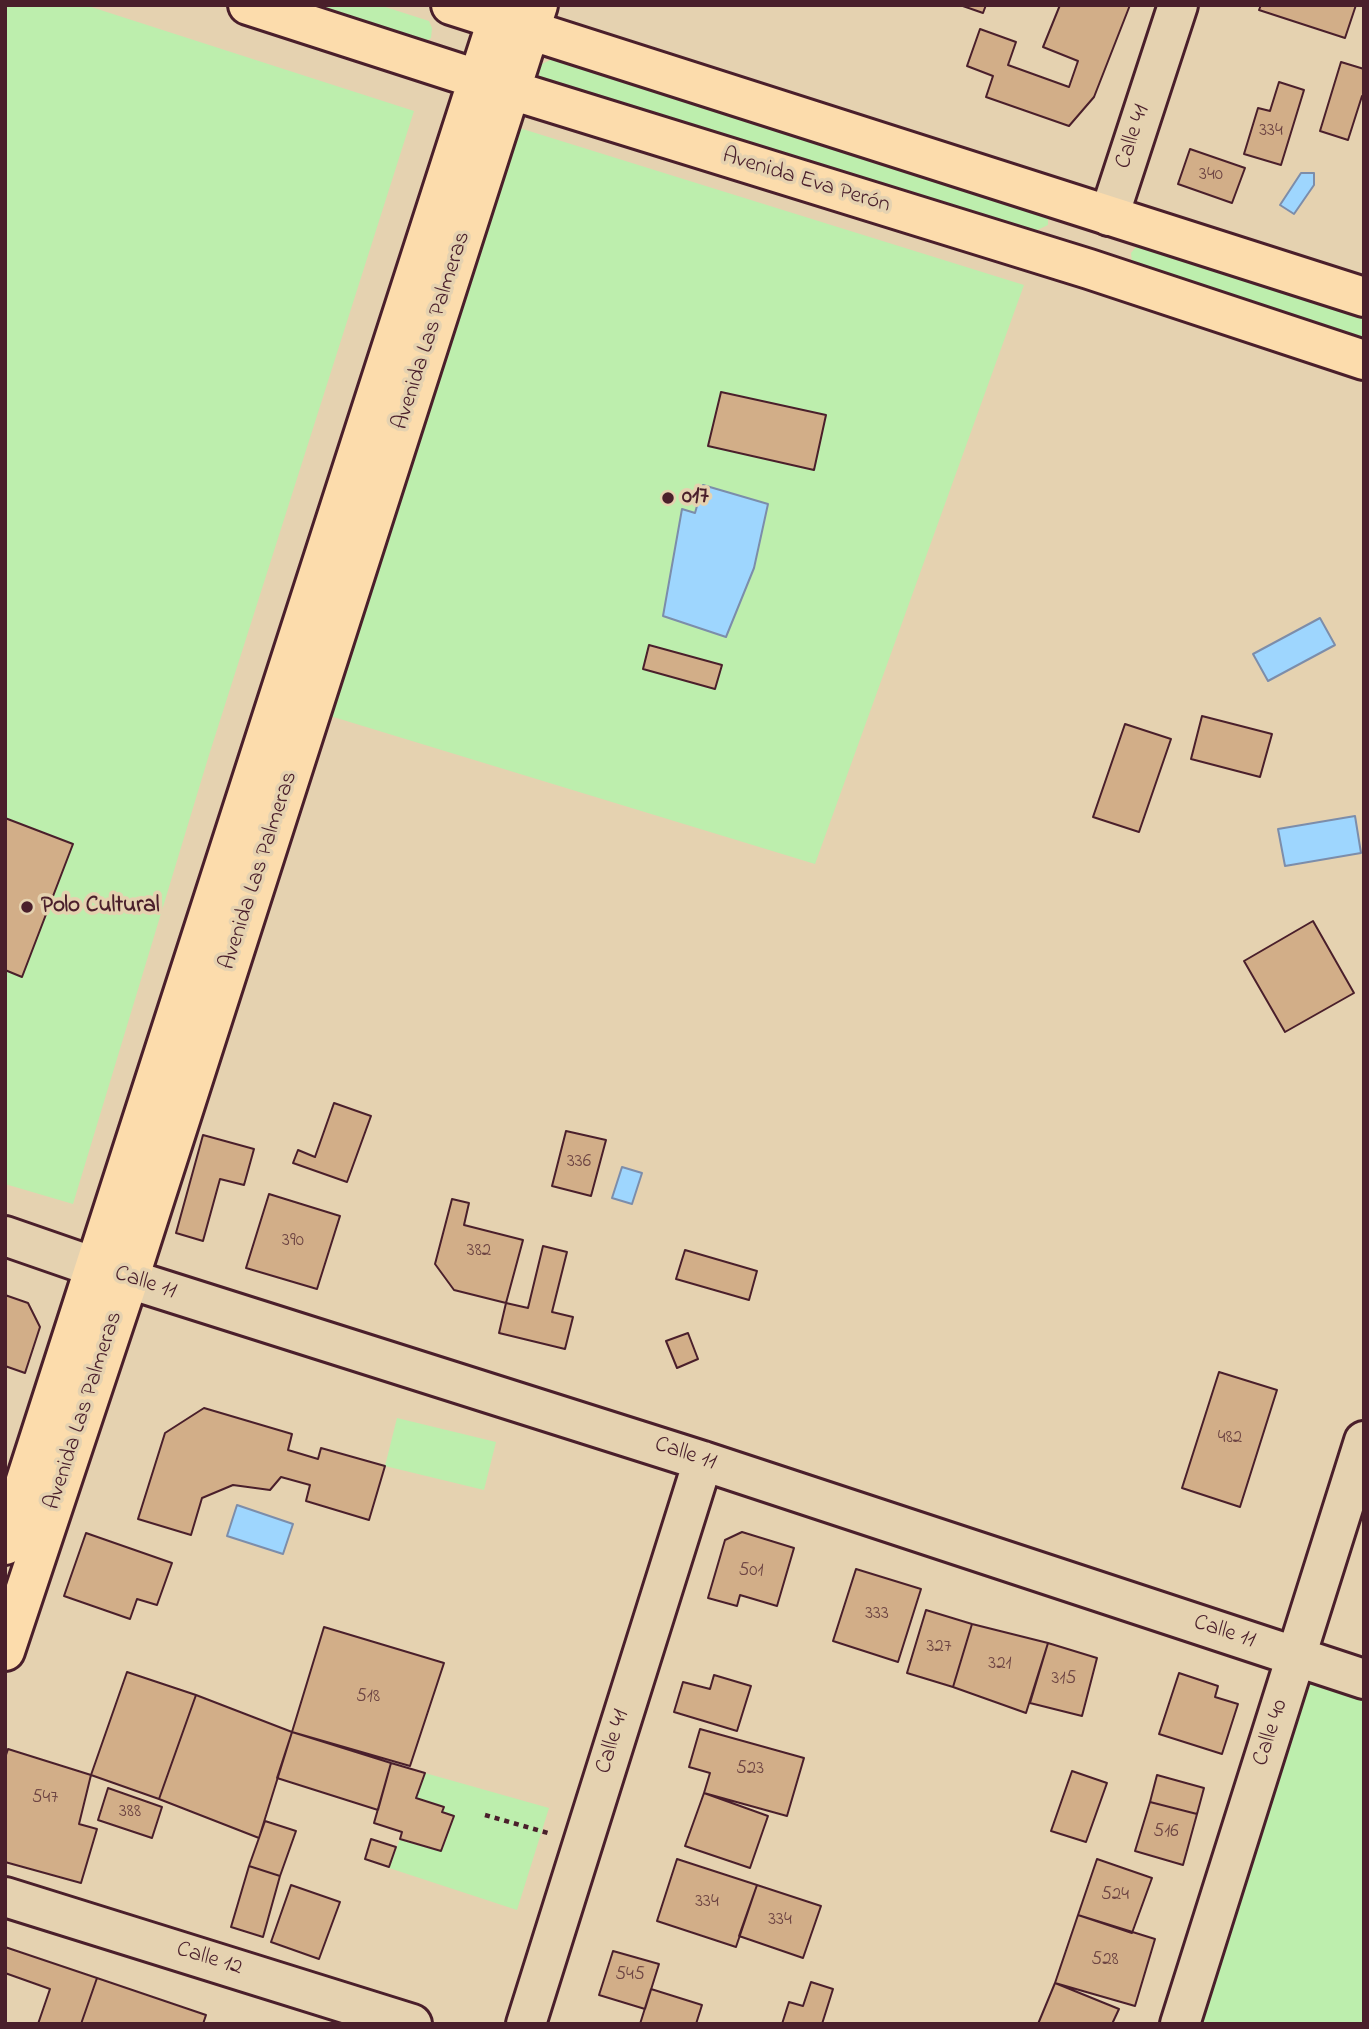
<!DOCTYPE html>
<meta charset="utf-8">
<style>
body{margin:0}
#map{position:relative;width:1369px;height:2029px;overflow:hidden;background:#e5d2b0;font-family:"Indie Flower",sans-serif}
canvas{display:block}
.frame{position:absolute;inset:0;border:7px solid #4a1f2b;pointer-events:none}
</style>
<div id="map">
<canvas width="1369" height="2029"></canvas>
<div class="frame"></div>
</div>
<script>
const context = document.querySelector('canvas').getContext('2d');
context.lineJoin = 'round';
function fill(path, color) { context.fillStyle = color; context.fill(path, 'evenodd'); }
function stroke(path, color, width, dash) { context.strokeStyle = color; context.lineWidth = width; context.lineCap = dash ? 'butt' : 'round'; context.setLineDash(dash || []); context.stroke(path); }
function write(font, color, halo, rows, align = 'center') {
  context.font = font + ' "Indie Flower",sans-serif'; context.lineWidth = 7; context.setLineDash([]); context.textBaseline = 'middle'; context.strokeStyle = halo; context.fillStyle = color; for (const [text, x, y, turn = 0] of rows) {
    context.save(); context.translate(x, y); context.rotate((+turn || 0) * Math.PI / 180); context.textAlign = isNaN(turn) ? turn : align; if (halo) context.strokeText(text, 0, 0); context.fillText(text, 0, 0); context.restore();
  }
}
const green = new Path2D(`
 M 5,5 L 85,5 L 414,111 L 209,755 L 73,1204 L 5,1184 Z
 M 294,5 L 379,5 L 429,21 L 432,28 L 431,38 L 425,42 Z
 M 552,59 L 1042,211 L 1048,217 L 1048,225 L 1031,233 L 543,85 L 539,75 L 540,65 Z
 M 513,126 L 1024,285 L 815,864 L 317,712 Z
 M 1149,245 L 1364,316 L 1364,342 L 1138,268 L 1132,262 L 1131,253 L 1136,247 Z
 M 397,1418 L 496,1442 L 484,1490 L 385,1466 Z
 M 1296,1658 L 1364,1679 L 1364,2024 L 1181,2024 Z
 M 425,1773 L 549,1808 L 517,1910 L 389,1868 L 400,1839 L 442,1851 L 454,1817 L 442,1812 L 444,1807 L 416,1798 Z`);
const water = new Path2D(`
 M 1301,173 L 1314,173 L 1314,185 L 1294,214 L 1280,205 Z
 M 703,485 L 768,504 L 754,568 L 726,637 L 663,616 L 682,509 L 695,513 Z
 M 1320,618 L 1335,645 L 1268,681 L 1253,654 Z
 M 1355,816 L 1361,853 L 1285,866 L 1278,829 Z
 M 622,1167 L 642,1173 L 632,1204 L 612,1198 Z
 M 237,1505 L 293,1524 L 283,1554 L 227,1536 Z`);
const building = new Path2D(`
 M 960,5 L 986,5 L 983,13 Z
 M 1060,5 L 1130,5 L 1094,97 L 1069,126 L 986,97 L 993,76 L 967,66 L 980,29 L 1016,42 L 1008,65 L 1069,87 L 1078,61 L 1043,47 Z
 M 1261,5 L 1356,5 L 1345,38 L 1259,10 Z
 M 1341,62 L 1364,69 L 1364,97 L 1362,96 L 1348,140 L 1320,131 Z
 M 1279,82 L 1304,90 L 1281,165 L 1244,154 L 1258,108 L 1270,111 Z
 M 1190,149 L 1245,168 L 1232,203 L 1178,184 Z
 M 721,392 L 826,415 L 814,470 L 708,446 Z
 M 649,645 L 722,665 L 715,689 L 643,669 Z
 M 1202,716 L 1272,734 L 1260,777 L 1191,759 Z
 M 1125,724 L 1171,739 L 1139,832 L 1093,817 Z
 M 5,818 L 73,844 L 22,977 L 5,970 Z
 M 1313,921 L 1354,993 L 1285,1032 L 1244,961 Z
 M 334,1103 L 371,1116 L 347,1182 L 293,1163 L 298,1150 L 315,1157 Z
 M 566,1131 L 606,1140 L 591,1196 L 552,1186 Z
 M 203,1135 L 254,1149 L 244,1185 L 220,1179 L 203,1241 L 176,1233 Z
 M 269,1194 L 340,1216 L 317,1289 L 246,1268 Z
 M 452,1199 L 469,1203 L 464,1225 L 523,1240 L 506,1303 L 454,1290 L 435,1264 Z
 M 543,1246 L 567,1252 L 552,1312 L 573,1317 L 565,1349 L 499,1333 L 506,1303 L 528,1308 Z
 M 685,1250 L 757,1271 L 749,1300 L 676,1279 Z
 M 5,1295 L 28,1303 L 40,1327 L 25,1373 L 5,1366 Z
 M 688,1333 L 698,1359 L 677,1368 L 666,1341 Z
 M 1219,1372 L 1277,1390 L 1240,1507 L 1182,1488 Z
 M 204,1408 L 292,1434 L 288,1450 L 318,1459 L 321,1448 L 385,1466 L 369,1520 L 306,1501 L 310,1485 L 281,1477 L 270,1490 L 233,1485 L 202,1498 L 191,1535 L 138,1519 L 165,1433 Z
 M 742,1532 L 794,1548 L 777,1606 L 740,1595 L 737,1606 L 708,1598 L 725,1540 Z
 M 86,1533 L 172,1563 L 157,1605 L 137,1599 L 130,1619 L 64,1596 Z
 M 856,1569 L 921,1589 L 898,1662 L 833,1641 Z
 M 926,1610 L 972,1624 L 953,1687 L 907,1673 Z
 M 972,1624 L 1048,1643 L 1026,1713 L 953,1687 Z
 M 324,1627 L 444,1663 L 410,1766 L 292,1732 Z
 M 1048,1643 L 1097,1658 L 1082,1716 L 1030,1703 Z
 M 127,1672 L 196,1695 L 159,1799 L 91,1775 Z
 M 1179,1673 L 1218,1686 L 1215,1697 L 1238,1704 L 1222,1754 L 1159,1734 Z
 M 714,1675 L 751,1686 L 737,1731 L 674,1712 L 683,1682 L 710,1689 Z
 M 196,1695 L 292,1732 L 259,1838 L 159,1799 Z
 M 700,1729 L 804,1758 L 787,1816 L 704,1793 L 710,1773 L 689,1767 Z
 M 292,1732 L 391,1763 L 378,1810 L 277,1778 Z
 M 8,1749 L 91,1775 L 79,1824 L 97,1829 L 81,1883 L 5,1862 L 5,1758 Z
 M 391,1763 L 425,1773 L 416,1798 L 444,1807 L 442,1812 L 454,1816 L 441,1851 L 400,1839 L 402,1832 L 374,1823 Z
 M 1072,1771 L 1107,1783 L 1086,1842 L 1051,1831 Z
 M 1157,1775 L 1204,1788 L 1197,1814 L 1150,1802 Z
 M 108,1788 L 162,1807 L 152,1838 L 98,1820 Z
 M 704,1793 L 768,1816 L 750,1868 L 685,1846 Z
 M 1150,1802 L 1197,1814 L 1183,1865 L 1135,1851 Z
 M 265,1821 L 296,1831 L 280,1876 L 249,1866 Z
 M 371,1839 L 396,1847 L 389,1867 L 365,1859 Z
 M 677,1859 L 757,1885 L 736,1947 L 657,1921 Z
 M 1097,1859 L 1152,1878 L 1132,1933 L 1078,1915 Z
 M 249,1866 L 280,1876 L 263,1937 L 231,1927 Z
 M 291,1885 L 340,1902 L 319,1959 L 271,1942 Z
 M 757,1885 L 821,1906 L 803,1958 L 739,1936 Z
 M 1078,1915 L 1155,1939 L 1135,2006 L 1055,1983 Z
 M 5,1947 L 97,1978 L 81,2024 L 38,2024 L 50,1989 L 5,1973 Z
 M 613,1951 L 659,1964 L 645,2009 L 599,1995 Z
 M 97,1978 L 206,2015 L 203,2024 L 81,2024 Z
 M 811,1982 L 833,1989 L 822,2024 L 782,2024 L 789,2002 L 803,2006 Z
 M 1055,1983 L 1119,2009 L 1112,2024 L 1038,2024 Z
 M 651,1989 L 702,2005 L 696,2024 L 640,2024 Z`);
const path = new Path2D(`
 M 485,1815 L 548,1833`);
const minor = new Path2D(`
 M 1109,216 L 1178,5
 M 5,1236 L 129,1279 L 703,1461 L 1364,1679
 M 5,1897 L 412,2024
 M 526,2024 L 703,1461
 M 1180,2024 L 1364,1441`);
const major = new Path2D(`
 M 248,5 L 511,90 L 1089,269 L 1364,360
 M 451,5 L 1364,297
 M 5,1545 L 502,5
 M 5,1651 L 129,1279 L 538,5`);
const markers = [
 [668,498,7,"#4a1f2b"],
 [27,907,7,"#4a1f2b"]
];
const numberNames = [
 ["334",1271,132],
 ["340",1211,176],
 ["336",579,1163],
 ["390",293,1242],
 ["382",479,1252],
 ["482",1230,1439],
 ["501",751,1572],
 ["333",877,1615],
 ["327",939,1648],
 ["321",1000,1665],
 ["315",1064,1680],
 ["518",368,1698],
 ["523",750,1770],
 ["547",45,1799],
 ["388",130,1813],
 ["516",1166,1833],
 ["524",1115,1896],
 ["334",707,1903],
 ["334",780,1921],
 ["528",1105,1961],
 ["545",630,1976]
];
const streetNames = [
 ["Calle 41",1134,137,-72],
 ["Avenida Eva Perón",806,182,17],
 ["Avenida Las Palmeras",433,331,-72],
 ["Avenida Las Palmeras",260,871,-72],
 ["Calle 11",145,1284,18],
 ["Avenida Las Palmeras",85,1411,-72],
 ["Calle 11",685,1455,18],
 ["Calle 11",1224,1633,18],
 ["Calle 40",1272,1733,-72],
 ["Calle 41",614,1742,-73],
 ["Calle 12",209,1960,17]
];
const poiNames = [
 ["017",682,498],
 ["Polo Cultural",41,907]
];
fill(green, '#bdeead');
fill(water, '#9ed6fe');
stroke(water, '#7c8daa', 2);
fill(building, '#d2ae88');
stroke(building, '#4a1f2b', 2);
stroke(minor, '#4a1f2b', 44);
stroke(major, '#4a1f2b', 44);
stroke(path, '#4a1f2b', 4.5, [5, 5]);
stroke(minor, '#e5d2b0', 38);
stroke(major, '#fcdcac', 38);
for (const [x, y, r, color] of markers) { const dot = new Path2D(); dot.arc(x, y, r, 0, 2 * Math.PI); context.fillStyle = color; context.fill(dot); stroke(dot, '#e5d2b0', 2.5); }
write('19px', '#6c4342', null, numberNames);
write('23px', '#4a1f2b', '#e5d2b0', streetNames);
write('bold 23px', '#4a1f2b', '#e5d2b0', poiNames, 'left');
</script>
